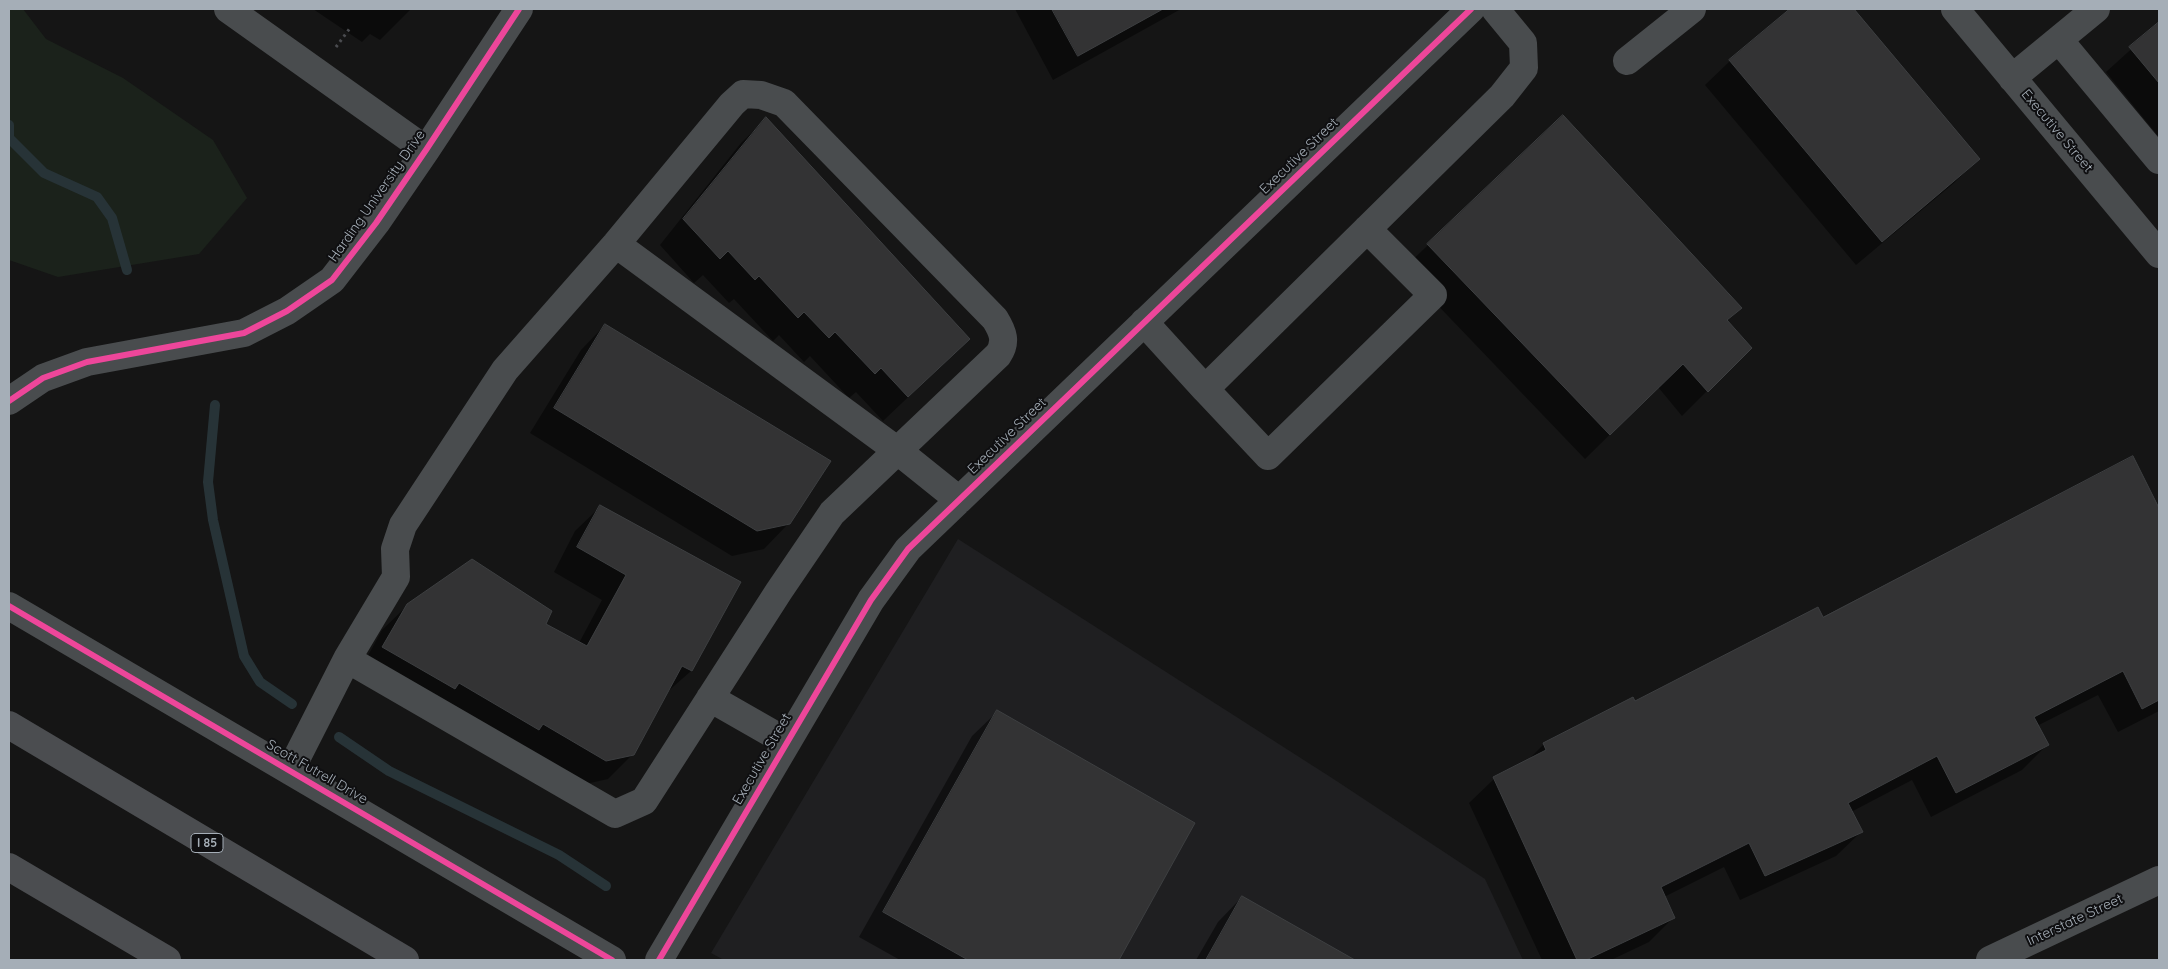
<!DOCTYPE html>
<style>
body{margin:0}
#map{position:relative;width:2168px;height:969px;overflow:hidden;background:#151515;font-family:Quicksand,sans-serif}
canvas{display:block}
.frame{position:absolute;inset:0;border:10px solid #a5aeb7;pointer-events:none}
</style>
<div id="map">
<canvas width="2168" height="969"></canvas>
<div class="frame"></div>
</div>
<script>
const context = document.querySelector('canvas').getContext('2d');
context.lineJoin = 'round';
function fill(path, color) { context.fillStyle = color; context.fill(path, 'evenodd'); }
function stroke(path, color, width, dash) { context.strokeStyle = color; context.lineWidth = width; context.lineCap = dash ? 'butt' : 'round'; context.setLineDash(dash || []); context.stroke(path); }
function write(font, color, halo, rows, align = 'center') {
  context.font = font + ' Quicksand,sans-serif'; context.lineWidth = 4; context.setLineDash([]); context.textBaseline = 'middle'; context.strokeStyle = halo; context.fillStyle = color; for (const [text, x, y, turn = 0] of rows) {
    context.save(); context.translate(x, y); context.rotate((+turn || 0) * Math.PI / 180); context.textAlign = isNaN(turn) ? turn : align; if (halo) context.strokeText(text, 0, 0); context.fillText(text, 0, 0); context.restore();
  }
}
const built = new Path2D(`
 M 958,539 L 1332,778 L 1485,879 L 1523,960 L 724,960 L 711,953 Z`);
const green = new Path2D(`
 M 9,9 L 23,9 L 46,39 L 123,78 L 213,140 L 247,198 L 199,254 L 58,277 L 9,260 Z`);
const shadow = new Path2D(`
 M 313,9 L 411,9 L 380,40 L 370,34 L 362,42 Z
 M 1015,9 L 1181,9 L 1053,80 Z
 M 1792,9 L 1853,9 L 1978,159 L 1954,183 L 1856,265 L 1705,85 L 1730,61 Z
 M 2159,24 L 2159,137 L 2106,72 Z
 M 1562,117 L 1740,307 L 1726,321 L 1750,348 L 1682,416 L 1658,387 L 1585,459 L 1403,269 Z
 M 766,119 L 943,364 L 883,421 L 856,392 L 849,398 L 810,356 L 804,362 L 779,335 L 773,341 L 734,299 L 729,303 L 703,275 L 694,283 L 660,245 L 741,143 Z
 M 605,325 L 789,523 L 764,549 L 732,556 L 530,433 L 581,350 Z
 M 2132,458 L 2159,511 L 2159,711 L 2118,732 L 2098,695 L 2037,726 L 2047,745 L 2022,770 L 1931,817 L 1912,780 L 1851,812 L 1861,832 L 1836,856 L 1740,900 L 1724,867 L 1664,897 L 1674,917 L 1649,942 L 1611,960 L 1542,960 L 1469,803 L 1494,779 L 1527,761 L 1544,744 L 1822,618 Z
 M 600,507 L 739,582 L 691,671 L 665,694 L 633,754 L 608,779 L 581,785 L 359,672 L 382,630 L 408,605 L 544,624 L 579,643 L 602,600 L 554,572 L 575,531 Z
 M 997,712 L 1194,823 L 1118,960 L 900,960 L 859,937 L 972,736 Z
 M 1242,897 L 1352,960 L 1196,960 L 1218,922 Z`);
const stream = new Path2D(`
 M 9,125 L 9,138 L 44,173 L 97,197 L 112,218 L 127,270
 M 215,405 L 208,482 L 213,520 L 244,656 L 260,682 L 292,704
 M 339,737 L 389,771 L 559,855 L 606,886`);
const building = new Path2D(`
 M 1052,9 L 1163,9 L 1078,56 Z
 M 1790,9 L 1854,9 L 1980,159 L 1882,242 L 1729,60 Z
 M 2159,22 L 2159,83 L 2129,47 Z
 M 1563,115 L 1742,308 L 1727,320 L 1752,348 L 1708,392 L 1683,364 L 1610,435 L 1427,244 Z
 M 766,117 L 970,339 L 908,397 L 881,368 L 875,374 L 835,332 L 829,338 L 804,312 L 798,318 L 759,276 L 755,280 L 728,251 L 720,259 L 683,219 Z
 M 605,324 L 831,461 L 790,524 L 757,531 L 554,408 Z
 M 2133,456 L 2159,508 L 2159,700 L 2142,709 L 2123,671 L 2034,717 L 2049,745 L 1956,793 L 1937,756 L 1848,803 L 1863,832 L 1765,876 L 1749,843 L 1661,887 L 1675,918 L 1586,960 L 1577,960 L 1493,777 L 1546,750 L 1543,743 L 1633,697 L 1635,701 L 1818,607 L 1823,617 Z
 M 600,505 L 741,582 L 692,671 L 682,666 L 634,755 L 606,761 L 543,724 L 539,730 L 459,683 L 455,689 L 382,647 L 407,604 L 472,559 L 552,611 L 546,624 L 587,646 L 626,575 L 577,547 Z
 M 997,710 L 1195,823 L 1119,960 L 968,960 L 883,912 Z
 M 1242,896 L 1355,960 L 1206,960 Z`);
const path = new Path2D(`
 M 336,47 L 350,28`);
const minor = new Path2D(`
 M 228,9 L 426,150
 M 1955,9 L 2159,254
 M 2059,40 L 2159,160
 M 1627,61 L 1692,9
 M 2012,78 L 2096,9
 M 1367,229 L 1433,295 L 1268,456 L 1205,389 L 1502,96 L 1524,68 L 1523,43 L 1495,9
 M 616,244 L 898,451 L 959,500
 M 1144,322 L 1205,389
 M 9,401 L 43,378 L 87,362 L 244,333 L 287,311 L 332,280 L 376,223 L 426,150 L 519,9
 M 9,606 L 612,960
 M 710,698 L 787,742
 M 290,771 L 347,659 L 615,814 L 644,801 L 779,591 L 832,513 L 998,355 C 1007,342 1003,332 995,319 L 784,103 L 761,95 L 743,94 L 732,104 L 616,244 L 505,370 L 403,525 L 395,549 L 396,577 L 347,659
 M 659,960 L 871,600 L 908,549 L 1471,9
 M 1990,960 L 2159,880`);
const highway = new Path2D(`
 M 9,725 L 405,960
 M 9,867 L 167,960`);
const cycleway = new Path2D(`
 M 9,401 L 43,378 L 87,362 L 244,333 L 287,311 L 332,280 L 376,223 L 426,150 L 519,9
 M 9,606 L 612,960
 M 659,960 L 871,600 L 908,549 L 1471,9`);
const shields = [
 [207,843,32]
];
const shieldNames = [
 ["I 85",207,843]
];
const streetNames = [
 ["Executive Street",2057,131,50],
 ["Executive Street",1299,156,-44],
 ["Harding University Drive",377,196,-55],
 ["Executive Street",1007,436,-44],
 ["Executive Street",762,759,-60],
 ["Scott Futrell Drive",317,772,30],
 ["Interstate Street",2075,920,-25]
];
fill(built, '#1f1f21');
fill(green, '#1b221b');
fill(shadow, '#0007');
stroke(stream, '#273337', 10);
fill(building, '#333334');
stroke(building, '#3d3f41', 1);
stroke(path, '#4b4c50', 3, [2.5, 4]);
stroke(minor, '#494c4e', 28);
stroke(highway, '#4b4d50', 28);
stroke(cycleway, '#ed469a', 6);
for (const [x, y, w] of shields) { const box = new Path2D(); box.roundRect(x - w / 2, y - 9.5, w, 19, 4); context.fillStyle = '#0f0f11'; context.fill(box); stroke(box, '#a5aeb7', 1); }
write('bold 12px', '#a5aeb7', null, shieldNames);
write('14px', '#a5aeb7', '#0f0f11', streetNames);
</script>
